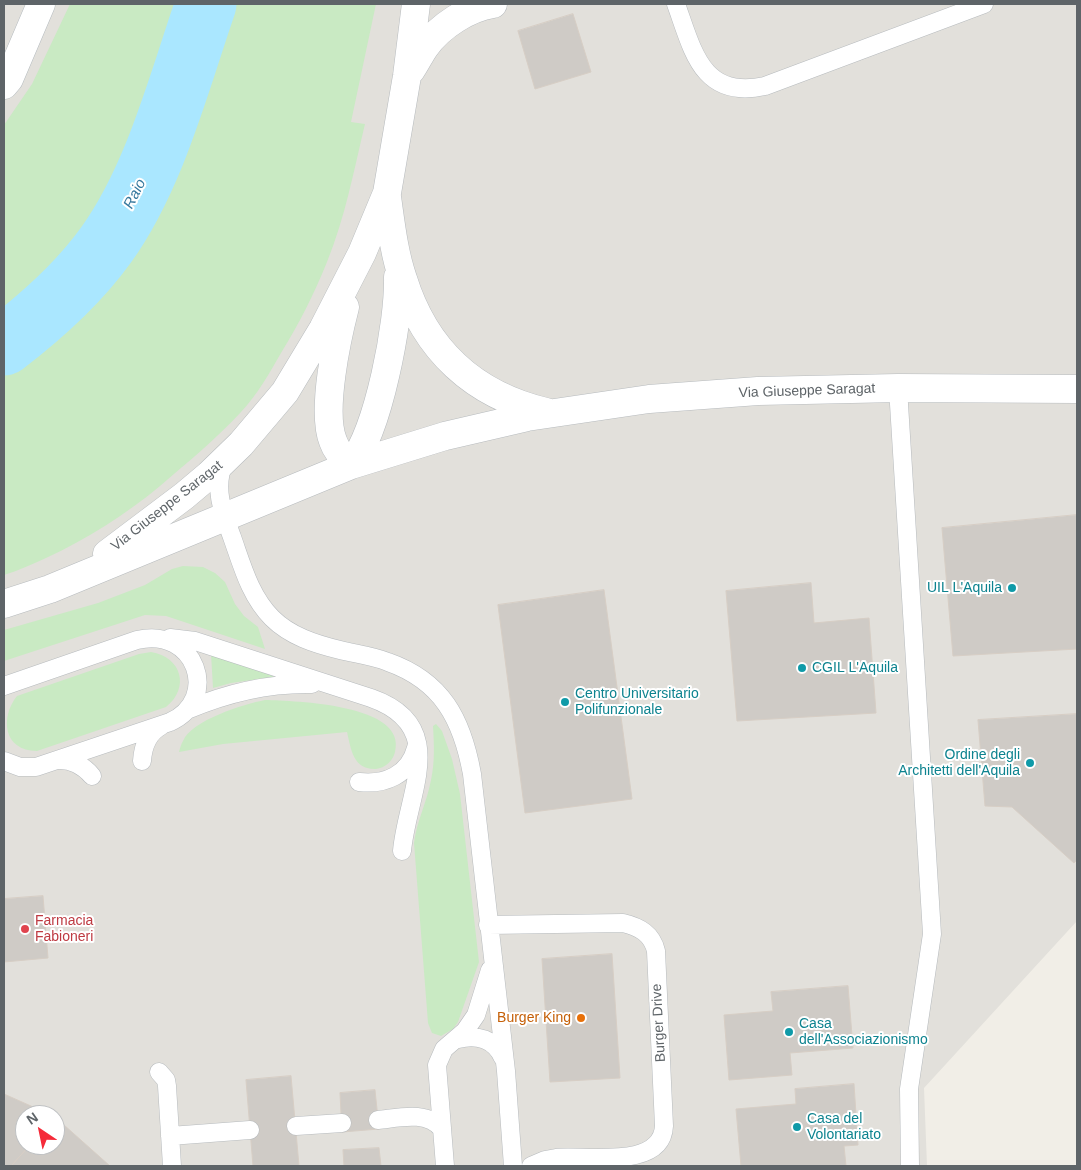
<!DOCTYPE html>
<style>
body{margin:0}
#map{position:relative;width:1081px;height:1170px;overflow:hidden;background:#f1eee7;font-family:Helvetica,sans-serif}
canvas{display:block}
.frame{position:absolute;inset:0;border:5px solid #5e6468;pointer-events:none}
.north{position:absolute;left:15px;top:1105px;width:50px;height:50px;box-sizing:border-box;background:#fff;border:1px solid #bfc1c3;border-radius:50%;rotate:326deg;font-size:14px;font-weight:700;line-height:20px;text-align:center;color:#5e6468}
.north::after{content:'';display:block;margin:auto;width:18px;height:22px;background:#f52a39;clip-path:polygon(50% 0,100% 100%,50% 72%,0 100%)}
</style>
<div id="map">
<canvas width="1081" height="1170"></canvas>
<div class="frame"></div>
<div class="north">N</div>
</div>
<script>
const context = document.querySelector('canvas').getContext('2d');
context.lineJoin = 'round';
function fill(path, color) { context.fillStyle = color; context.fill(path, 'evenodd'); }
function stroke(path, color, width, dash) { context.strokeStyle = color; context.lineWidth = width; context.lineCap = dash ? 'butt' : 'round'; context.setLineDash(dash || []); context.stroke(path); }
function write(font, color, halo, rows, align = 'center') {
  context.font = font + ' Helvetica,sans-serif'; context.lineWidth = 4; context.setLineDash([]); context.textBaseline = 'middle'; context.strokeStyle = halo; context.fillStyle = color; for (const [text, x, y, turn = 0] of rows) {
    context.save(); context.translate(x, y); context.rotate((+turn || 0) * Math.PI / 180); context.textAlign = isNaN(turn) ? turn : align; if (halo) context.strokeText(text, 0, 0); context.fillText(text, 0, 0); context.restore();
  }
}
const industrial = new Path2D(`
 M 4,4 L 1077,4 L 1077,921 L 924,1088 L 927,1166 L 4,1166 ZM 25,1115 L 55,1115 L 55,1145 L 25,1145 Z`);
const green = new Path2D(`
 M 70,4 L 376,4 L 351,122 L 365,124 C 354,170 345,218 327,262 C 314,294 299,324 281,353 C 269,374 257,395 241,412 C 216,439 188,462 160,486 C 125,515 87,539 46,558 C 32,564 18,571 4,575 L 4,125 L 32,84 Z
 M 183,566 L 203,567 L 215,573 L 225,582 L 235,604 L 244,616 L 258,627 L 265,649 L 166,616 L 145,615 L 4,661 L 4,630 L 98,603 L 145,585 L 172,569 Z
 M 151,652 C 182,657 190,688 166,707 L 37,751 C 3,751 0,717 17,696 L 139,654 Z
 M 211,654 L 274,673 L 273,677 L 231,683 L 213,688 Z
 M 265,700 C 295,701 408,704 395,752 C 393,761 385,768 376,769 C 353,770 351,749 347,732 L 223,744 L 179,752 C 180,748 181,744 183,741 C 192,720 244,704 265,700 Z
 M 436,724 L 442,731 L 452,759 L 460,794 L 479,962 L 458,1022 L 453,1029 L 441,1036 L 432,1033 L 428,1023 L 414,843 C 417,820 427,802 431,780 C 435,762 434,744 433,726 Z`);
const river = new Path2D(`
 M 4,345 C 42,316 78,284 106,245 C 155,177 179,82 206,4`);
const building = new Path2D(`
 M 573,14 L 591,72 L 535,89 L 518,31 Z
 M 1077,515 L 1077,649 L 953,656 L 942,528 Z
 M 811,583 L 814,623 L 869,618 L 876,713 L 737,721 L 726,591 Z
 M 604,590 L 632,799 L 525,813 L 498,605 Z
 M 1077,714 L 1077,860 L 1074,863 L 1012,807 L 985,806 L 978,720 Z
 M 43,896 L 48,958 L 4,962 L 4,899 Z
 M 612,954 L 620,1078 L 550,1082 L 542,959 Z
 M 848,986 L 853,1048 L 790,1053 L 792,1075 L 729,1080 L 724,1015 L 773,1011 L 771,992 Z
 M 291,1076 L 299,1166 L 253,1166 L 246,1080 Z
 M 854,1084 L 858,1145 L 844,1146 L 846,1166 L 741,1166 L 736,1109 L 796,1104 L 795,1089 Z
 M 375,1090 L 379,1129 L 342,1132 L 340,1093 Z
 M 4,1094 L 51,1115 L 25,1115 L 25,1145 L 30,1145 L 11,1166 L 4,1166 Z
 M 55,1117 L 110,1166 L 11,1166 L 30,1145 L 55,1145 Z
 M 379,1148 L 381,1166 L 344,1166 L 343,1150 Z`);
const service = new Path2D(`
 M 676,4 C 693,51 702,100 765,86 L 984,4
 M 898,388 L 932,934 L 909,1089 L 910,1166
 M 224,463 C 213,488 223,513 232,537 C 242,565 250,596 272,618 C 290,636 315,644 340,650 C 356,654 373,656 388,662 C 442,681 462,719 472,774 L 506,1071 L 513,1166
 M 170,638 L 195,641 L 371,698 C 451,726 407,793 402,851
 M 4,686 L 137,640 C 196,626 221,699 170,722 L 36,767 L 20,767 L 4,761
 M 187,710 C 227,693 268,683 312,684
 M 58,760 C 71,759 84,766 92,776
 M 142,761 C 143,746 148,733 161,726
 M 359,782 C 385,785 409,775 416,748
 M 488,925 L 623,923 C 640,927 652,934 656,951 L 664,1126 C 662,1170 586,1155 556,1158 L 545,1160 L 531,1166
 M 458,1039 C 477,1034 495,1039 503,1058
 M 159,1072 L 166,1080 L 167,1086 L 172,1166
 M 378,1120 C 398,1118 427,1110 442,1129
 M 296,1126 L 342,1123
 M 170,1136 L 250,1130
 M 445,1166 L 437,1065 L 444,1049 L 465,1031 L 476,1015 L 490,970`);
const minor = new Path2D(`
 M 411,70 C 416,63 420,54 425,47 C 440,26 468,8 493,4
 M 387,197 C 391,225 394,253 403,279 C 425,350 474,395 546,412
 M 345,307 C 337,338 321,411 333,441 C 336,450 343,458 351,465
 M 351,465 C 379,429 399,323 398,277
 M 107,554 L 184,496 L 209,475 L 241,444 L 285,392 L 323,329 L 362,253 L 387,193 L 407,76 L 416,4
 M 4,604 L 50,589 L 351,465 L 445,436 L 527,417 L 649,399 L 758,391 L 898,388 L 1077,389`);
const secondary = new Path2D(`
 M 4,85 L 9,79 L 41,4`);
const markers = [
 [1012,588,5,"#0f9aa8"],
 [802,668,5,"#0f9aa8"],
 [565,702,5,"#0f9aa8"],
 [1030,763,5,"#0f9aa8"],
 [25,929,5,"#e0444e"],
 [581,1018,5,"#e8710a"],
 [789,1032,5,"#0f9aa8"],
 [797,1127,5,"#0f9aa8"]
];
const streetNames = [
 ["Via Giuseppe Saragat",807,391,-2],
 ["Via Giuseppe Saragat",167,506,-38],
 ["Burger Drive",659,1023,-93]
];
const cultureNames = [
 ["UIL L'Aquila",1002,588,"right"],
 ["CGIL L'Aquila",812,668],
 ["Centro Universitario",575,694],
 ["Polifunzionale",575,710],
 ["Ordine degli",1020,755,"right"],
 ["Architetti dell'Aquila",1020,771,"right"],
 ["Casa",799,1024],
 ["dell'Associazionismo",799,1040],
 ["Casa del",807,1119],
 ["Volontariato",807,1135]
];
const healthNames = [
 ["Farmacia",35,921],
 ["Fabioneri",35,937]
];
const foodNames = [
 ["Burger King",571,1018]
];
const waterNames = [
 ["Raio",135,194,-63]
];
fill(industrial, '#e2e0db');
fill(green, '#c9eac3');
stroke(river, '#aae7ff', 61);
fill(building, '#cfcbc6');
stroke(building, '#d7cec5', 1);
stroke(service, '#b7bbbe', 19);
stroke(minor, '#b7bbbe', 29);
stroke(secondary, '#b5bbbf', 29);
stroke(service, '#fff', 18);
stroke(minor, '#fff', 28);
stroke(secondary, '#fff', 28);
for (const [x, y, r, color] of markers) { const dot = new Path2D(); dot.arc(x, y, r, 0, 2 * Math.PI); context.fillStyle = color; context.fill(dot); stroke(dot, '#fff', 2); }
write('14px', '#5e6468', '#fff', streetNames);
write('14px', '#0d838f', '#fff', cultureNames, 'left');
write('14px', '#be3a42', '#fff', healthNames, 'left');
write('14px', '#c56008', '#fff', foodNames, 'right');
write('italic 15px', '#36789d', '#fff', waterNames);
</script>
